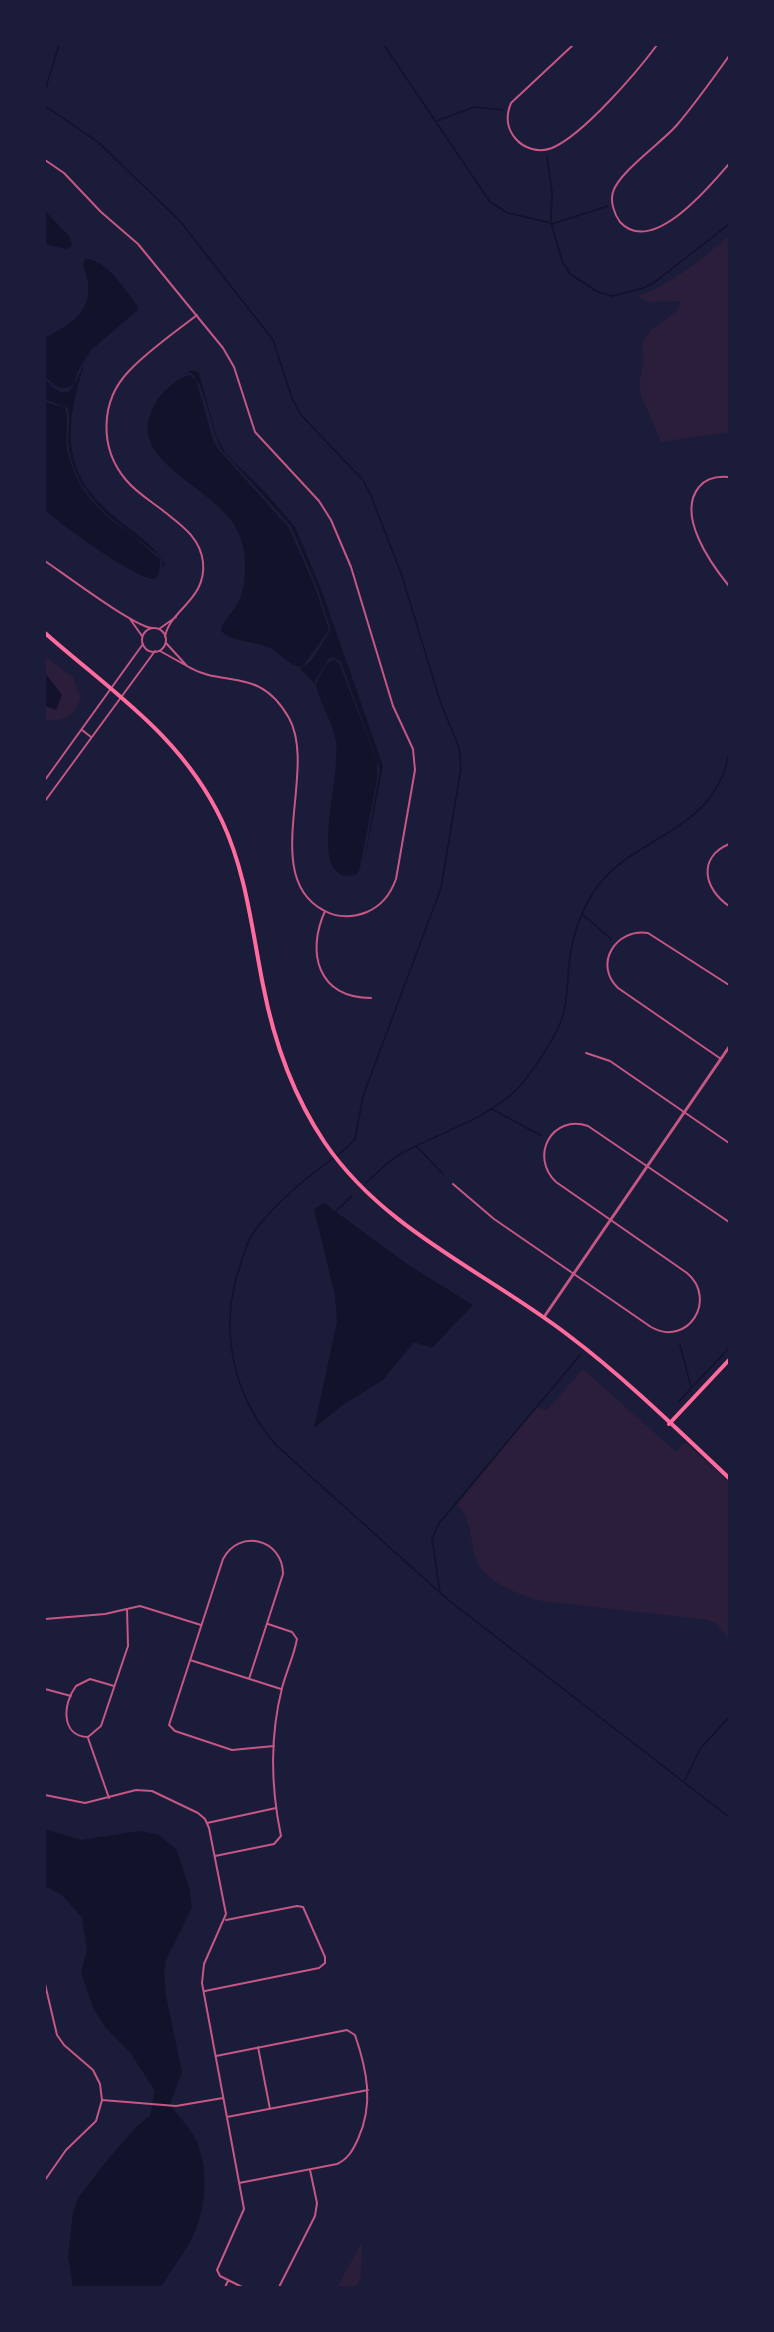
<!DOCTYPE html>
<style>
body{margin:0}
#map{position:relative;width:774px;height:2332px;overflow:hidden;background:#1b1b3a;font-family:Merriweather,serif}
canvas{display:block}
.frame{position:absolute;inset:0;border:46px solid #1b1b3a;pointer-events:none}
</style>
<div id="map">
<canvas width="774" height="2332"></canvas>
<div class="frame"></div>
</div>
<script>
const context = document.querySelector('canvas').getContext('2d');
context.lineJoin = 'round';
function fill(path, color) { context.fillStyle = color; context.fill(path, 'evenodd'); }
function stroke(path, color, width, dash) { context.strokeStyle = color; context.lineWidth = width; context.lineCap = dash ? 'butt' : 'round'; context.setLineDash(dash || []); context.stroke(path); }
const green = new Path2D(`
 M 729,236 L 729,432 L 661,442 L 641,396 L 639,384 L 643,362 L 642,343 L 651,330 L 678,310 L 681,301 L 648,302 L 638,296 C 673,284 701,259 729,236 Z
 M 45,656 L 73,677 L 81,698 C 72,718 66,720 45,721 Z
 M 583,1369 L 676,1452 L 685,1442 L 729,1482 L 729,1639 L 715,1623 L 708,1620 L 541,1601 C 517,1594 480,1581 474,1553 C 470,1536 471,1518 457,1505 L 537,1406 L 546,1411 Z
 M 362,2242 L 361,2276 L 356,2287 L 337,2287 Z`);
const water = new Path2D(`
 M 45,211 L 70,237 L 72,246 L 67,249 L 45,244 Z
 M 88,259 C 108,262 125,290 137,305 L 138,310 L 90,351 L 77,373 L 74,385 C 60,392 55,386 45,376 L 45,338 C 68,325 92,314 88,283 C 87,275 82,268 84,260 Z
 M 84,365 C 67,422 59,466 107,510 C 127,529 151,540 165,564 L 163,567 L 162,560 L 156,553 C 119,525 77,498 69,449 C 67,435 71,421 68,408 L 45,399 L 45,379 C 71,408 73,385 84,365 Z
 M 191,370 L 199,373 L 216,435 L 226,454 L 266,493 L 295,527 L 321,589 L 383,766 L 364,863 L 380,769 L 341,662 L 334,657 L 328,659 L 314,683 L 300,669 L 311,661 L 331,630 L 318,589 L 291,526 L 221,449 C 212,432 204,378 189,372 L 175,380 Z
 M 189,375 L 196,380 L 213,440 L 219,450 L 289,528 L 316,590 L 329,630 L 302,667 C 291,667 280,653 270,648 C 255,641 232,642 221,631 C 221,623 230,615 235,608 C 247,589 247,563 242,542 C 229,487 119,467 155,404 C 161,392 177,379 189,375 Z
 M 45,402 L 65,408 C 70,422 63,439 68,454 C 85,514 121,521 160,560 L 159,573 L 155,579 C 139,581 59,524 45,510 Z
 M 334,660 L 339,663 L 377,762 L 377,779 L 360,868 L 357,874 C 348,877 338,877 333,867 C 319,840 340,774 336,741 C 333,721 319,704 316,684 L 326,664 Z
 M 45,673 L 62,695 L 56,710 L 45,706 Z
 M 324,1203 L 407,1264 L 473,1305 L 432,1348 L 414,1342 L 383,1380 L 344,1404 L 314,1428 L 337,1322 L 335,1295 L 314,1209 Z
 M 45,1829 L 81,1840 L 140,1831 L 159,1835 L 176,1849 L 189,1887 L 192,1907 L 166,1960 L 164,1973 L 166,1996 L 182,2072 L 170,2104 C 176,2113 183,2121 190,2130 C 210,2159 208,2204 193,2236 C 184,2254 171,2270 161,2287 L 73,2287 L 68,2255 L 73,2213 L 78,2198 L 105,2163 L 137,2126 L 150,2116 L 155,2091 L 130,2052 L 106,2028 L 94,2010 L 81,1973 L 87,1950 L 82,1918 L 62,1895 L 45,1886 Z`);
const stream = new Path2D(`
 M 384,45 L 490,202 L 508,213 L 551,223 L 563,263 L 570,274 L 598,292 L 612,296 L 644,288 L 655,282 L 729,224
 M 45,90 L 59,45
 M 45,106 L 98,142 L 180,221 L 273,340 L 292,398 L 301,415 L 363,480 L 371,496 L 401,573 L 441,704 L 459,747 L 461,768 L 441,888 L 363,1096 L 355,1139 C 344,1152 329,1161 316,1171 C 295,1187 276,1205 259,1225 C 249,1236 244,1252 240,1266 C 218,1330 233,1396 277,1446 L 447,1599 L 729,1817
 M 437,121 L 474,107 L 503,110
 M 547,156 L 552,192 L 551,221
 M 552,224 L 608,206
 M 582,914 L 611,939
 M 490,1108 L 542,1136
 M 417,1147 L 443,1174
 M 367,1182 C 378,1172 389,1160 402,1153 C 439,1133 487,1119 517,1089 C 532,1073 557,1036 563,1015 C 568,999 567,982 569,966 C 571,940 580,914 593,893 C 630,834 714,836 729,753
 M 335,1212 L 352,1196
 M 680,1345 L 691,1387
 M 679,1401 L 729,1348
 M 440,1593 L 432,1538 L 440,1522 L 581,1354
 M 684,1782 L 700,1749 L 729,1717`);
const minor = new Path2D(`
 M 573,45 L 511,103 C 506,115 506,127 515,138 C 524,149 539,153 552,148 C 583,135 637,72 657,45
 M 729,56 C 712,80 695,104 676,126 C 661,143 619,172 613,192 C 610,201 614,214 620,222 C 652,257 710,186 729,164
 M 45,160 L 64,173 L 101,212 L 138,244 L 223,348 L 234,367 L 255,432 L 319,501 L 331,520 L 351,567 L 393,706 L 413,749 L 415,770 L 396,879 C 391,893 381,906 367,912 C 352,918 337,918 323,910 C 260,876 318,770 289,718 C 259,665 224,689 187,666
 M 45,288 L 45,287
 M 729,477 C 718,476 706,478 699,487 C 676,515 711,564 729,586
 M 45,561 C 63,573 137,629 153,628
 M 130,619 L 142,636
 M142 640a12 12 0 1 1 24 0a12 12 0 1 1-24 0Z
 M 159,629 L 176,617
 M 165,637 C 169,610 207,600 203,562 C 200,536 179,524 161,509 C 149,500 136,492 126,480 C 99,448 100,401 129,371 C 149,350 174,333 197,315
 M 160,651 L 187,666 L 166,643
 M 82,730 L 91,737
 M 45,780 L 143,644
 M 45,801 L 155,651
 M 729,844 C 697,858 704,889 729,906
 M 325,911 C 306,953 318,998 371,998
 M 586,1053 L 610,1061 L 729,1143
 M 721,1059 L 618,988 C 593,964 616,928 648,933 L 729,985
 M 453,1184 L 494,1219 L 651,1327 C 688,1348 718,1299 687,1273 L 556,1182 C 529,1156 552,1114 588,1126 L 729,1222
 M 45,1619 L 105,1614 L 140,1606 L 201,1625
 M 190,1660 L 281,1689
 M 249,1679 L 283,1574 C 283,1539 239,1528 223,1559 L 169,1725 L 175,1731 L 232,1750 L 274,1746
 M 114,1686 L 90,1679 L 76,1686 C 63,1703 60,1736 88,1737 L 101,1726 L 128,1646 L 127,1609
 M 45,1689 L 71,1696
 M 88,1738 L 109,1798
 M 45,1795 L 85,1803 L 136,1790 L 152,1791 L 198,1813 L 205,1819 L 209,1828 L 226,1914 L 204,1964 L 202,1983 L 244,2209 L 217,2270 L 220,2276 L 242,2287
 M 207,1823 L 276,1808
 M 215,1856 L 274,1844 L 281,1836 C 271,1788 270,1736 282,1688 C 286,1672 294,1656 297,1639 L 292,1632 L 268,1624
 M 45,1935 L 45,1947
 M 45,1984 L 57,2035 L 64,2045 L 93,2070 L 100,2084 L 102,2100 L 96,2121 L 66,2150 L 45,2180
 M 205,1991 L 319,1968 L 325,1963 L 325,1957 L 303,1907 L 297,1906 L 226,1920
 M 258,2047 L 270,2109
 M 216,2056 L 347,2030 L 355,2035 C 367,2070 374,2104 358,2139 C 353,2150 348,2159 337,2164 L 239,2183
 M 102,2100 L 176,2106 L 223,2098
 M 227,2117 L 368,2090
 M 225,2287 L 228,2281
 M 279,2287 L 315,2216 L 317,2203 L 310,2170`);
const tertiary = new Path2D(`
 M 544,1317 L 729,1047`);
const secondary = new Path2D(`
 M 45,633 C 113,693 182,736 222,821 C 246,872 252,930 263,985 C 274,1042 292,1094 325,1143 C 384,1230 486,1272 568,1335 C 625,1378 677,1429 729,1478
 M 669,1424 L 729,1360`);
fill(green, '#2a1e3b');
fill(water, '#12122b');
stroke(stream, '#12122b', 1.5);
stroke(minor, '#c65784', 2);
stroke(tertiary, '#c65784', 3);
stroke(secondary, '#ff6b9d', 4);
</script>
